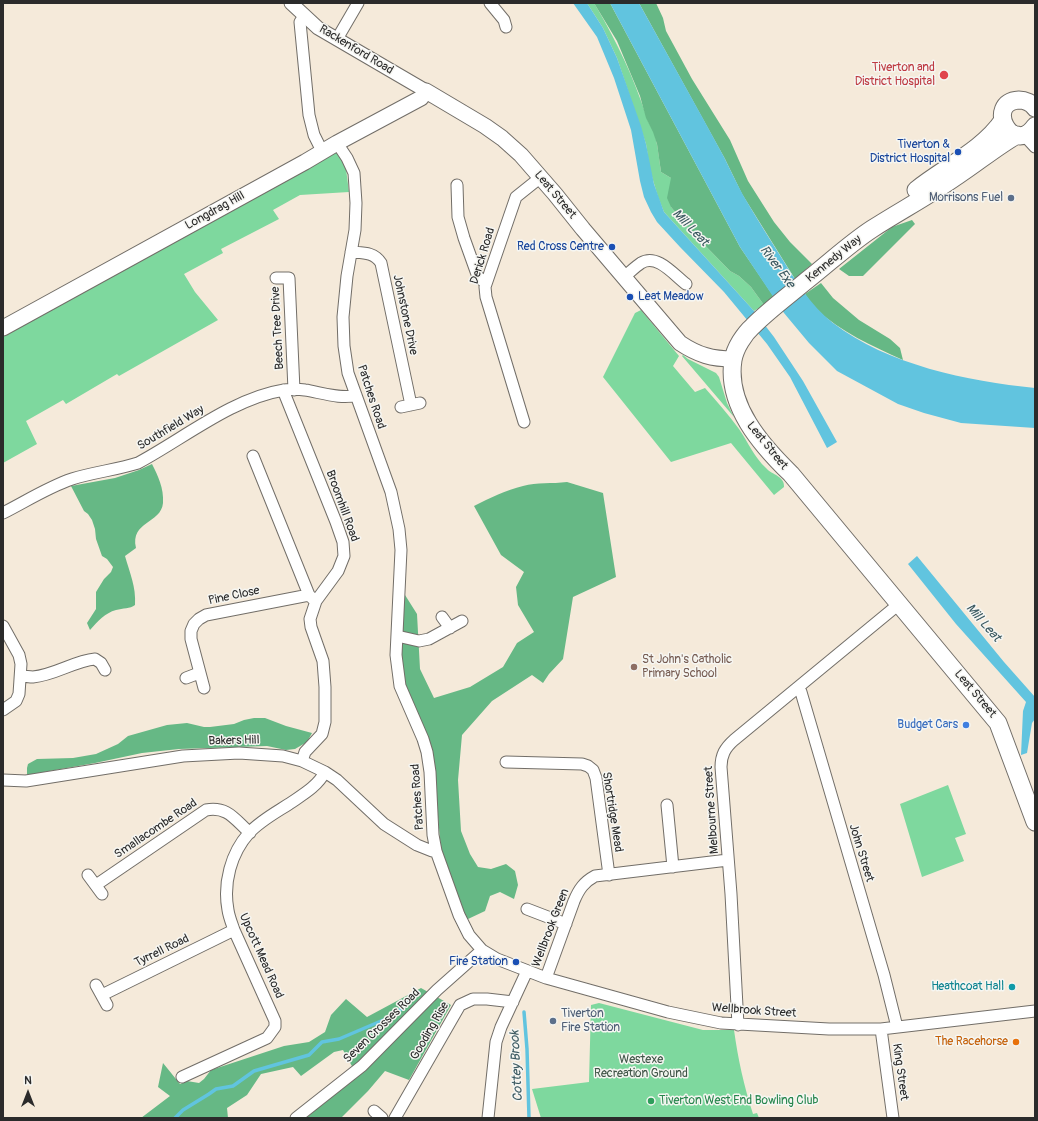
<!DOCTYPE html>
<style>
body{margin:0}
#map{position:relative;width:1038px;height:1121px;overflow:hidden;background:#f5eada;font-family:Pangolin,sans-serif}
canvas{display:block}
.frame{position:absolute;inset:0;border:4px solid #2b2b2b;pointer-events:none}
.north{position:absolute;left:8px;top:1073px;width:40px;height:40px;-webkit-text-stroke:3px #f6f6f2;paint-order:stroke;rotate:0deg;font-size:11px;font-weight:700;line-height:16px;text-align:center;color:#2b2b2b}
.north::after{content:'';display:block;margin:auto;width:14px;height:18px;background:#2b2b2b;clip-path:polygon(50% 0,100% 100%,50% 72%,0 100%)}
</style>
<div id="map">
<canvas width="1038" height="1121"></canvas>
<div class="frame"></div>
<div class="north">N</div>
</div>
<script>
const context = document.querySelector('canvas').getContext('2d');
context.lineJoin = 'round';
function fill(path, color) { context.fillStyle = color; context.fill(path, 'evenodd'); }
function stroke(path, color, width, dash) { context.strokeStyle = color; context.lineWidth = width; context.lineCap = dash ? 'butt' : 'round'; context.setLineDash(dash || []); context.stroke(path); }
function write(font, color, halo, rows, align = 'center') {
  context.font = font + ' Pangolin,sans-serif'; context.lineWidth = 3; context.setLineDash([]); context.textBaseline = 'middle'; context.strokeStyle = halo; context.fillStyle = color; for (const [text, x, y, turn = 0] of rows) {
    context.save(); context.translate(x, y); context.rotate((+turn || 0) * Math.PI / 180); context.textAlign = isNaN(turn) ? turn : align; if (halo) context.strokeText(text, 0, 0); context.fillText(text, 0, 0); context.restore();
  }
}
const green = new Path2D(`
 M 587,3 L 594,3 L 597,8 C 618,44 633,76 646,115 C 647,121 651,126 654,132 C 658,145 659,159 661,172 L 671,178 L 671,207 L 691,231 L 730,271 L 739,276 L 751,287 L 764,305 L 754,311 L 664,212 L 658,197 L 650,170 L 646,144 L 617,58 L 603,28 Z
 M 338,151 L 345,161 L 349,192 L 300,195 L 273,210 L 279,219 L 221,249 L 223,253 L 184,274 L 195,292 L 218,320 L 119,376 L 117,374 L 66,404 L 63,400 L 26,421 L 37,444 L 3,463 L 3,334 L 328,156 Z
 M 641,310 L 679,356 L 673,366 L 695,392 L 705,388 C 717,402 729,415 739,429 C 748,442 754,457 766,468 C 772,475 785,476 784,487 L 774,495 L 731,443 L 671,462 L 603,377 L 635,313 Z
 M 683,355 L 688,359 L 716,373 L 719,377 L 727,403 L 734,417 L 682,356 Z
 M 948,785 L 966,834 L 955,838 L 964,861 L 922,877 L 900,804 Z
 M 599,1003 L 703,1030 L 734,1030 C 738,1059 744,1086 753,1114 L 757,1113 L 759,1118 L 541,1118 L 532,1089 L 589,1082 L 591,1005 Z`);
const forest = new Path2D(`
 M 594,3 L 610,3 L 740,247 L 774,297 L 764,305 L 751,287 L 739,276 L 730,271 L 691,231 L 671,207 L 667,198 L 671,178 L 661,172 L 657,144 L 653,132 L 646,118 L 640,96 L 617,41 Z
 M 639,3 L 656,3 L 663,18 L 666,31 L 692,79 L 730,140 L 748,181 L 774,222 L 790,242 L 812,264 L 795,279 L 742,194 L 725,159 Z
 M 912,220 L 915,224 L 863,276 L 849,276 L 839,269 L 892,227 Z
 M 821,283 L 833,298 L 859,320 L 890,339 L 900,348 L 903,360 C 872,346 841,332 816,309 C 812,305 808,299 805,294 Z
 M 152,464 C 158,476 164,488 163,503 C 161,524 130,521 136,548 L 125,556 C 130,574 136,586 135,605 C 130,609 123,608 116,610 C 105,613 98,621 90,630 L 87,623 L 96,609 L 96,592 L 104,579 L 111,572 L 113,567 L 107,559 L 102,556 L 96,539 L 95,529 L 92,520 L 88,514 L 84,511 L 71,486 L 115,478 L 139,470 Z
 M 567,482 L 603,493 L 616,577 L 573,597 L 563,659 L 549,674 L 543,683 L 532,675 L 492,701 L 462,735 L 458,780 L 461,831 L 470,854 L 478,867 L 491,869 L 506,864 L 515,871 L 518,885 L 514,899 L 500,892 L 490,896 L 485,911 L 468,919 L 455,902 L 441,851 L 434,770 L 405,689 L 400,647 L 405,595 L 417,614 L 420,669 L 434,698 L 470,687 L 503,667 L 517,643 L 534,632 L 518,605 L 516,587 L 524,572 L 501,555 L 474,506 C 490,498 506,490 523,486 C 537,482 552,484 567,482 Z
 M 254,718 L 265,718 L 286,726 L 312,733 L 307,742 L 295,749 L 286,750 L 267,746 L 179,749 L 142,753 L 95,763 L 27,775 L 27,768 L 28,764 L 37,759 L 73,758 L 96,754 L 118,744 L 128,736 L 167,725 L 187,723 L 204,727 L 210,727 L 234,724 L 244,720 Z
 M 421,988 L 451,1005 L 409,1080 L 385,1071 L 368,1091 L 341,1118 L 306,1118 L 358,1074 L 353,1068 L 343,1050 L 334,1052 L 301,1076 L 293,1067 L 261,1074 L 247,1095 L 227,1108 L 228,1118 L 141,1118 L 170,1096 L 158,1087 L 163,1063 L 180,1084 L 187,1081 L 199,1083 L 204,1079 L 211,1070 L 284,1046 L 309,1042 L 325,1032 L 331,1015 L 346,999 L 367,1017 Z`);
const water = new Path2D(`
 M 573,3 L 587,3 L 603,28 L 617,58 L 641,126 L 646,144 L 654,184 L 664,212 L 754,311 L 774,337 L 803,381 L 837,442 L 827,448 L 790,377 L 767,344 L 724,292 L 680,247 L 657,222 L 651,212 L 644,197 L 640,181 L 631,130 L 614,78 L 597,37 Z
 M 610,3 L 639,3 C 667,54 696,105 724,157 C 730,169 736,182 743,195 C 755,216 768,236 781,257 C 796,281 810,305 833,323 C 888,365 967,381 1035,388 L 1035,428 L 961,423 L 924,413 L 898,404 L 837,371 L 809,343 L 784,313 L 740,247 Z
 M 917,556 L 1004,662 L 1035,697 L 1035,719 L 1032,723 L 1027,753 L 1021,755 L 1023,711 L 1026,702 L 956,624 L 908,564 Z`);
const stream = new Path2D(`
 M 524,1012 L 527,1049 L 529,1118
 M 175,1118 L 183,1110 L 209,1094 L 216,1089 L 233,1086 L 254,1071 L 309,1055 L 322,1042 L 339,1039 L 388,1018 L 400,1010 L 418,992`);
const minor = new Path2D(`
 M 490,3 L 504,20 L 506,27
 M 304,16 L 300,22 L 309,115 L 314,135 L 322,151
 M 337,39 L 358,3
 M 1024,135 L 1035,147
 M 337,143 L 347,158 L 354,173 L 356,203 L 355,230 L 347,276 L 343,317 L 344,346 L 348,373 L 391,492 L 399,529 L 401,550 L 396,655 L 400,686 L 423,739 L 427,752 L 430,772 L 433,835 L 436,851 L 459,915 L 469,935 L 482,950 L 497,959 L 546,978 L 668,1012 L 721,1023 L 829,1029 L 881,1029 L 1035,1011
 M 457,185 L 458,217 L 464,238 L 478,277 L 486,283
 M 351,252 C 363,253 374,252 381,263 L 411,405
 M 624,277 C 629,273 635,267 641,263 C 657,253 674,275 686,284
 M 276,278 L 289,278 L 294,390
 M 283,390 L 336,522 L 343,542 L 344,556 L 338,571 L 316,601 L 310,619 L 311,627 L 323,661 L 325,687 L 325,722 L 322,734 L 305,752 L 302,761
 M 401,407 L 420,403
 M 524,422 L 486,297 L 485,287 L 516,197 L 541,177
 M 253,456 L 309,595 L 313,599
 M 3,513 C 25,502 48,487 72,479 C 94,472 116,470 138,463 C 183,439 233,398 284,390 C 291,389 299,389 305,390 C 319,392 343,400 356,395
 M 442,617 L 450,628
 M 3,626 L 19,655 L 21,664 L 19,694 L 16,701 L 3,710
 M 397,636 L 419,641 L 429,639 L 462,621
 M 21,676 C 25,676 29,677 33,677 C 55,675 74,661 95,659 L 101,663 L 105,670
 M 186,678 L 199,673
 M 204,688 L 191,639 L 191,631 L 194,624 L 199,619 L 206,615 L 309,595
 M 798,688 L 801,692 L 884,975 L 897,1027
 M 506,762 L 582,764 L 588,766 L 593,770 L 596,778 L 609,875
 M 3,780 L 26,781 L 183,756 L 239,753 L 283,756 L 302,761 L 325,772 L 337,780 L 384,824 L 417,845 L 432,851 L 436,851
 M 667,805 L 673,867
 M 88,875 L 102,894
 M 96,885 L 206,810 C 228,806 235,820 250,833
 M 527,909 L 566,924
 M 546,978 L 574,901 C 579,889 584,882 595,876 L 728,860
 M 96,985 L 107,1005
 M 102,995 L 234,930
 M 738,1025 L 731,894 L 721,767 C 721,755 725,748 734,740 L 899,604
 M 881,1029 L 893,1118
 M 182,1077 L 267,1038 L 275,1027 L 275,1021 L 234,930 C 232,924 229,917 228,910 C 223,883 231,853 249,833 C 260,821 275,813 289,804 C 302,795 317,787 325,772
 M 374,1111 L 382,1118
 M 296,1118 L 362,1066 L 437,990 L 482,950
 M 395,1118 L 460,1005 L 473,999 L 487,999 L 513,1002
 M 488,1118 L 496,1042 L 501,1027 L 527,971`);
const tertiary = new Path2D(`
 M 291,3 L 318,28 L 426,91`);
const secondary = new Path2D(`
 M 3,328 L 305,162 L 337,143 L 421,98 L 426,91 L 485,126 L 502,138 L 521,155 L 555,194 L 583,229 L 680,343 C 698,355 712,359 733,359`);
const primary = new Path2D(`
 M 1035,108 C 1032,103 1025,100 1019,100 C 984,102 1012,158 1035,126
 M 1017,135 C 996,147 977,163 957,176 C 930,195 900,211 872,229 C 849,244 828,264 806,281 C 788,296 769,310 753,326 C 744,334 735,348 733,360 C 726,405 761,445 791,474 L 998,723 L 1035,822
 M 916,190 C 943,168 983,150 1003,120`);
const markers = [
 [944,75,5,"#e0444e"],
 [958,152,4,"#1a4fb4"],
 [1011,198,4,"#5c6f8a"],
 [612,247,4,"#1a4fb4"],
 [630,297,4,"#1a4fb4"],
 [634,667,4,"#8d6e63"],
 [966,725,4,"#3f7fe0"],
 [516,962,4,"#1a4fb4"],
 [1012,987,4,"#0f9aa8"],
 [553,1021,4,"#5c6f8a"],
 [1016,1042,4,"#e8710a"],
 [651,1101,4,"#2e9e5b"]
];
const streetNames = [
 ["Rackenford Road",356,50,31],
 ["Leat Street",555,195,50],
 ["Longdrag Hill",215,211,-29],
 ["Derick Road",483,256,-73],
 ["Kennedy Way",834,259,-39],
 ["Johnstone Drive",405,315,78],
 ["Beech Tree Drive",278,328,-93],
 ["Patches Road",371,397,72],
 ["Southfield Way",171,428,-31],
 ["Leat Street",767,446,51],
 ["Broomhill Road",342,506,70],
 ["Pine Close",234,596,-12],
 ["Leat Street",975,694,50],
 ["Bakers Hill",234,741,-1],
 ["Patches Road",418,797,-94],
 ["Melbourne Street",712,810,-94],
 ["Shortridge Mead",612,812,81],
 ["Smallacombe Road",156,829,-34],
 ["John Street",861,853,73],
 ["Wellbrook Green",551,928,-69],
 ["Tyrrell Road",162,951,-26],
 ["Upcott Mead Road",261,956,66],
 ["Wellbrook Street",754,1011,4],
 ["Seven Crosses Road",382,1026,-44],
 ["Gooding Rise",430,1031,-60],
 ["King Street",900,1072,82]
];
const healthNames = [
 ["Tiverton and",935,68],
 ["District Hospital",935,82]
];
const transitNames = [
 ["Tiverton &",950,145],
 ["District Hospital",950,159],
 ["Red Cross Centre",604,247],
 ["Leat Meadow",638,297,"left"],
 ["Fire Station",508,962]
];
const serviceNames = [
 ["Morrisons Fuel",1003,198],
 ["Tiverton",561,1014,"left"],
 ["Fire Station",561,1028,"left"]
];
const educationNames = [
 ["St John's Catholic",642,660],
 ["Primary School",642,674]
];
const shopNames = [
 ["Budget Cars",958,725]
];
const cultureNames = [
 ["Heathcoat Hall",1004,987]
];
const foodNames = [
 ["The Racehorse",1008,1042]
];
const parkNames = [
 ["Westexe",641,1060],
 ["Recreation Ground",641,1074]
];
const leisureNames = [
 ["Tiverton West End Bowling Club",659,1101]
];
const waterNames = [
 ["Mill Leat",690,228,46],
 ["River Exe",777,267,53],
 ["Mill Leat",983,623,49],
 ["Cottey Brook",517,1066,-93]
];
fill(green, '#7ed89e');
fill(forest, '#66b885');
fill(water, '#61c4df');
stroke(stream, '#61c4df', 3.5);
stroke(minor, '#726e68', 13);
stroke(tertiary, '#726e68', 15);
stroke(secondary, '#726e68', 17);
stroke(primary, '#726e68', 19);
stroke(minor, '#fff', 11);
stroke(tertiary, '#fff', 13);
stroke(secondary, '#fff', 15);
stroke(primary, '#fff', 17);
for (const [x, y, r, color] of markers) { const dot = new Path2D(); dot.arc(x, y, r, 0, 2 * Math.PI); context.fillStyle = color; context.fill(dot); stroke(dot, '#f6f6f2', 1.5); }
write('12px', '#2b2b2b', '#f6f6f2', streetNames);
write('12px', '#be3a42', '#f6f6f2', healthNames, 'right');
write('12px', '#164399', '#f6f6f2', transitNames, 'right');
write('12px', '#4e5e75', '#f6f6f2', serviceNames, 'right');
write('12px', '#785e54', '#f6f6f2', educationNames, 'left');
write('12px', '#366cbe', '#f6f6f2', shopNames, 'right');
write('12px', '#0d838f', '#f6f6f2', cultureNames, 'right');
write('12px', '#c56008', '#f6f6f2', foodNames, 'right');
write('12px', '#405648', '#f6f6f2', parkNames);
write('12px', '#27864d', '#f6f6f2', leisureNames, 'left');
write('italic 13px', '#3b5961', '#f6f6f2', waterNames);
</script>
